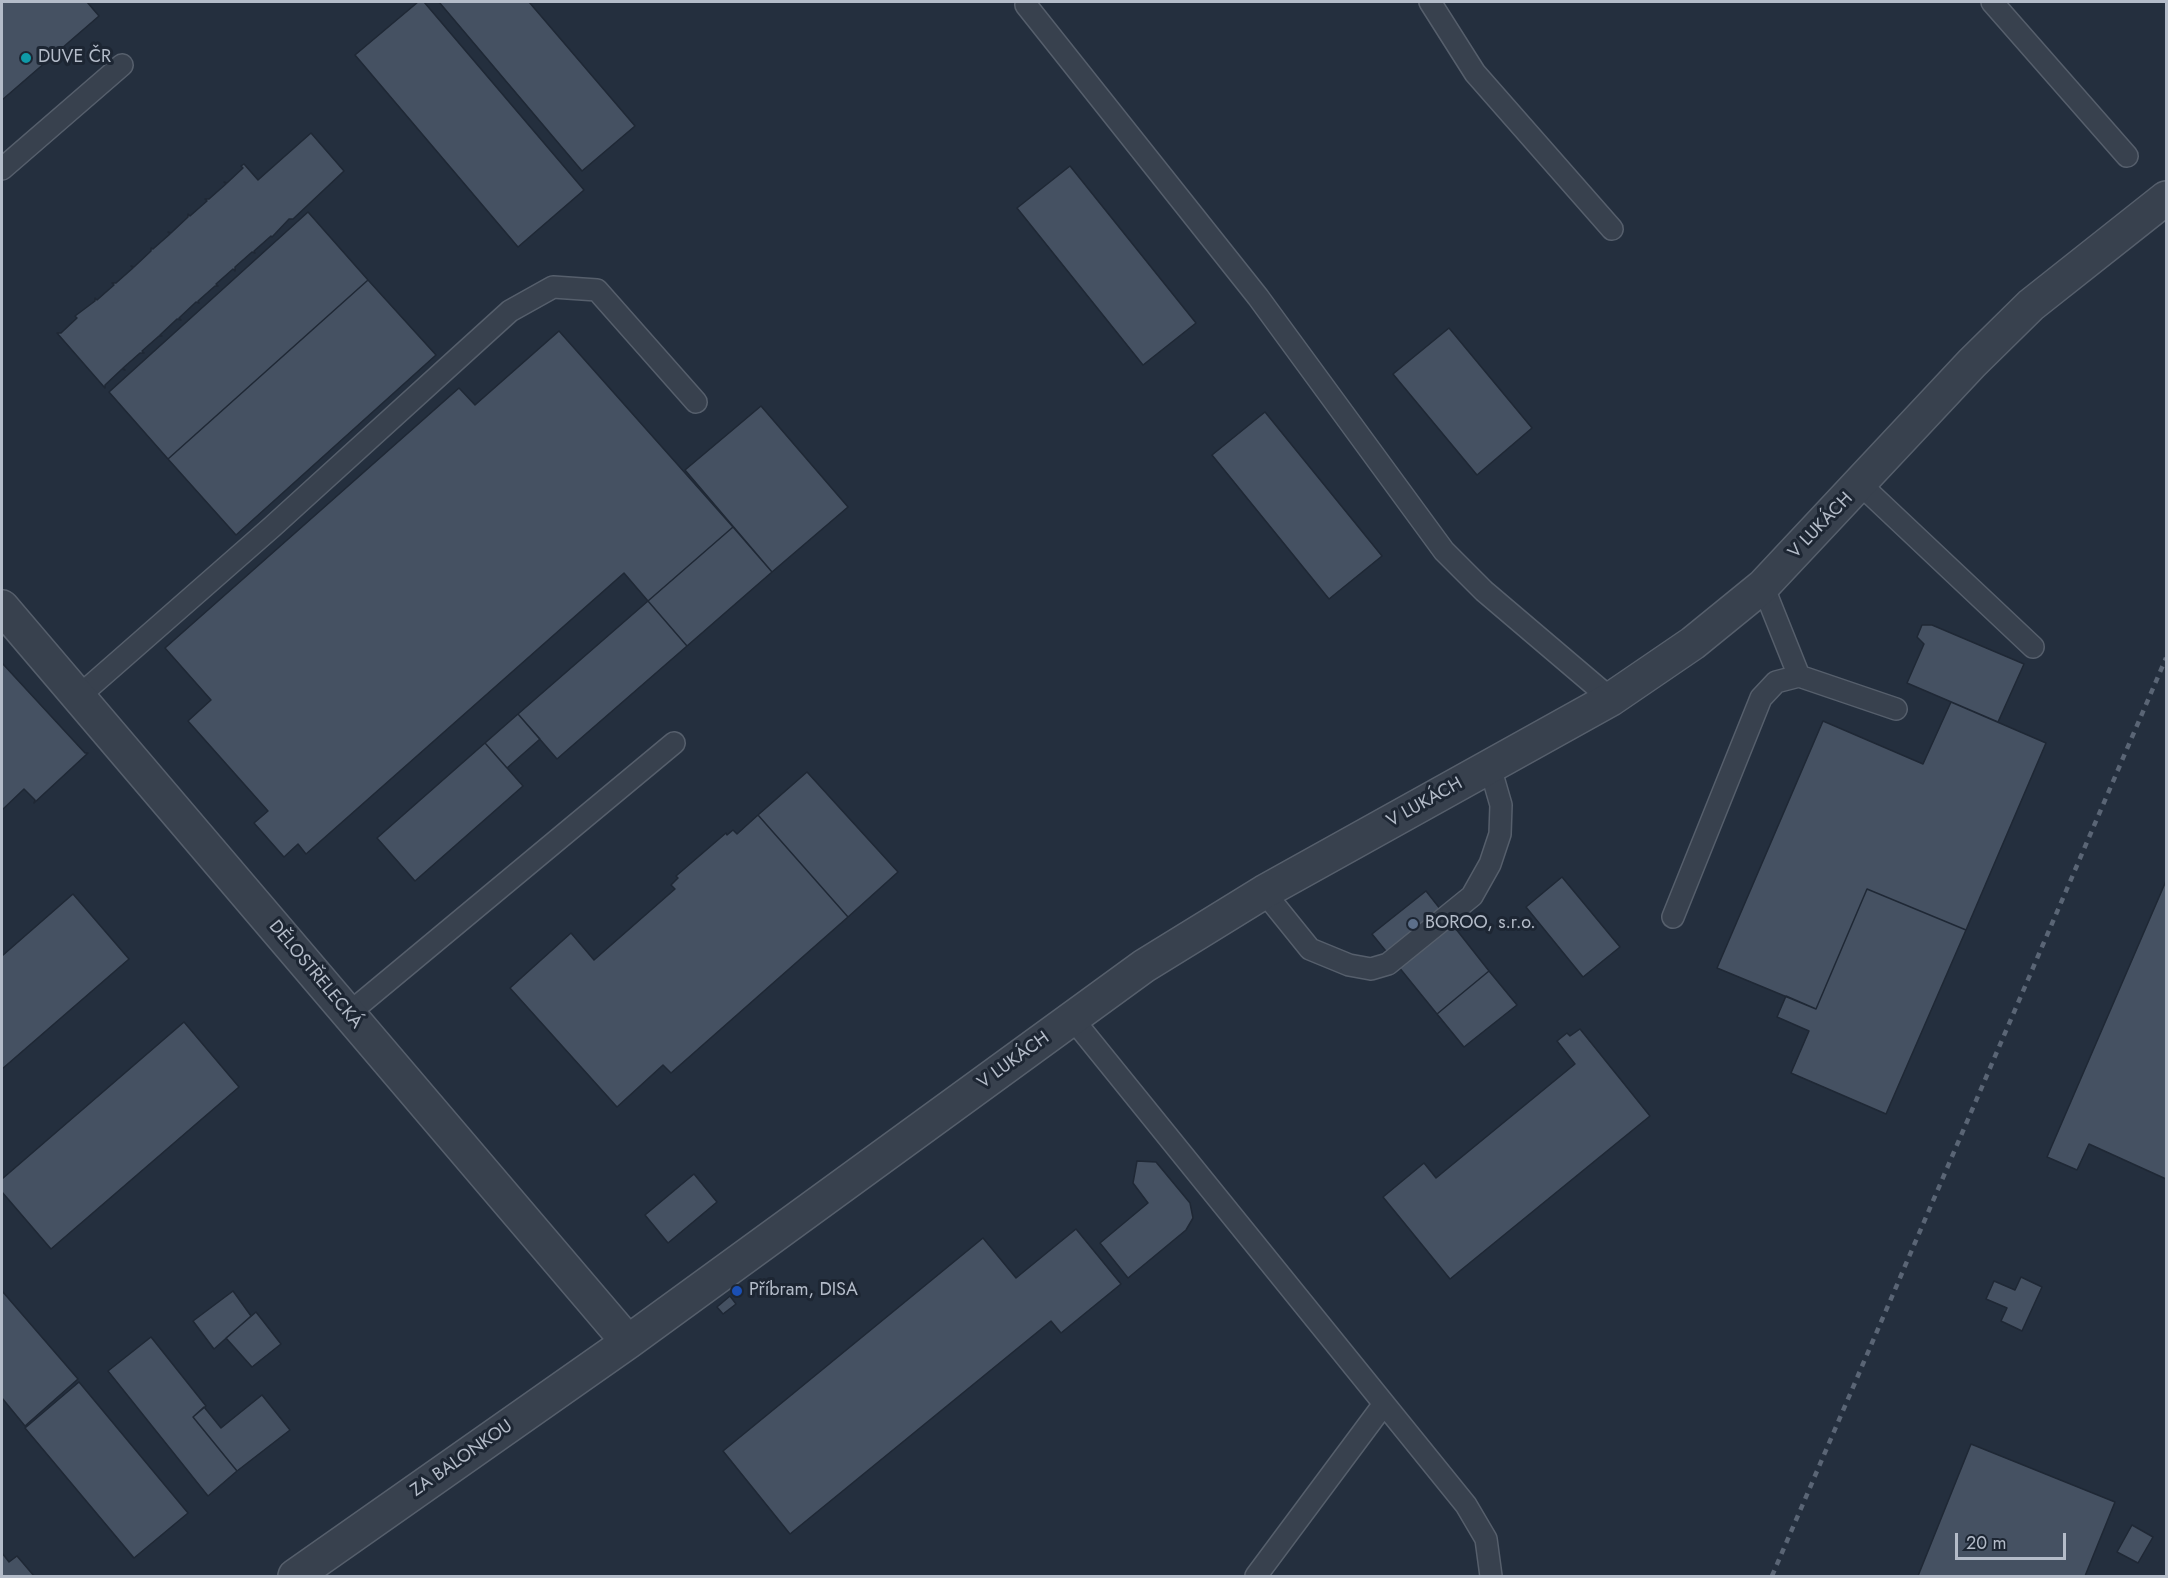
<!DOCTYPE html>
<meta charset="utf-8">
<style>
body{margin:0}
#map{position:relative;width:2168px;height:1578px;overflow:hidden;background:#242f3e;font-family:Jost,sans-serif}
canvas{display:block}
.frame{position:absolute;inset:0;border:3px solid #b4bcc9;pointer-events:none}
.scale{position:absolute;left:1955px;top:1533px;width:111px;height:27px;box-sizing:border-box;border:3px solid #b4bcc9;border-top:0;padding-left:8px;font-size:18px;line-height:21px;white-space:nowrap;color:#b4bcc9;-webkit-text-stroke:4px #1d2633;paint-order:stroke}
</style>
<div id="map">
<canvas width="2168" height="1578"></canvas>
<div class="frame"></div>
<div class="scale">20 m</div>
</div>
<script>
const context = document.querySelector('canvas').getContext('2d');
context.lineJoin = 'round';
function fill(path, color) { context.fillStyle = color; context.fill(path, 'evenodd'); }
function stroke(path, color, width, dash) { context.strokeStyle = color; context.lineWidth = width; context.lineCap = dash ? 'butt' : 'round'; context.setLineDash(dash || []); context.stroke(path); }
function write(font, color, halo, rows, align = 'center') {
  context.font = font + ' Jost,sans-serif'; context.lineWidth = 6; context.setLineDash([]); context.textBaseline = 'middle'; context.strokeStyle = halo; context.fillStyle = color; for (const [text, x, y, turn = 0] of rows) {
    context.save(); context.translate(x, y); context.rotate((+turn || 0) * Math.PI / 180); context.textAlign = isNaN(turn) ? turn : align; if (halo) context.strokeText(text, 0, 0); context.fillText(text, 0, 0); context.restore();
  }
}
const building = new Path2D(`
 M 2,2 L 87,2 L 99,16 L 2,100 Z
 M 418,2 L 424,2 L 584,190 L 518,247 L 355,55 Z
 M 439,2 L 529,2 L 635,126 L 582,171 Z
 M 311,133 L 344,171 L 293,219 L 289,219 L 272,237 L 271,236 L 254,251 L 255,253 L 252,252 L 235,267 L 235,271 L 233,269 L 216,284 L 218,286 L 215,286 L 198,301 L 199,303 L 196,302 L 179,318 L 181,320 L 177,319 L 160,335 L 162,336 L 159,336 L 142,351 L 144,353 L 140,353 L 123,368 L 125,370 L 122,369 L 105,385 L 105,388 L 57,333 L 61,333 L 77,318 L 75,316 L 95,301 L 95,298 L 97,300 L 114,285 L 112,283 L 116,283 L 133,268 L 131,266 L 134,267 L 151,251 L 151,248 L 153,249 L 170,234 L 168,232 L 171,233 L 188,217 L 188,214 L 190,216 L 207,201 L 205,199 L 209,199 L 226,184 L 224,182 L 227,183 L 243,168 L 241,166 L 244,164 L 258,180 Z
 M 1070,166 L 1196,323 L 1143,365 L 1017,208 Z
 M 308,212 L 368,280 L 168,459 L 109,392 Z
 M 368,280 L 436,355 L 236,535 L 168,459 Z
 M 1449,328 L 1532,428 L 1477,475 L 1393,374 Z
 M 559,331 L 733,527 L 648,601 L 624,573 L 306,854 L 298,844 L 284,857 L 254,823 L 268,811 L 188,721 L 211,700 L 165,648 L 459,388 L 475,405 Z
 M 761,406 L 848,507 L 772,572 L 685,470 Z
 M 1265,412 L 1382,556 L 1329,599 L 1212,455 Z
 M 733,527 L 772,572 L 687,646 L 648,601 Z
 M 648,601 L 687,646 L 557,759 L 518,714 Z
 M 1922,625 L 1932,625 L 2024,664 L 1998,722 L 1907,683 L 1924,644 L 1917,637 Z
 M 2,663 L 85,753 L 88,753 L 34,803 L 35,800 L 24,789 L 2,810 Z
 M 1951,702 L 2046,743 L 1966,930 L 1867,889 L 1816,1009 L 1717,968 L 1823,721 L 1923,764 Z
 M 518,714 L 540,739 L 507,768 L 485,743 Z
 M 485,743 L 523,786 L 415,881 L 377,838 Z
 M 807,772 L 898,872 L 848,917 L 758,815 Z
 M 758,815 L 848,917 L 671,1073 L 663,1065 L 617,1107 L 510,988 L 571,933 L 594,960 L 675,889 L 671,885 L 678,878 L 676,876 L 726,833 L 727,835 L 733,830 L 737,834 Z
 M 1562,877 L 1620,947 L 1583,977 L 1526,907 Z
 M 2166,881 L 2166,1179 L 2089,1144 L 2077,1170 L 2047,1157 Z
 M 1867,889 L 1966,930 L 1886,1114 L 1791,1073 L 1809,1031 L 1777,1017 L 1786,996 L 1816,1009 Z
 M 1426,891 L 1489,971 L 1437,1014 L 1372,934 Z
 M 73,894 L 129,959 L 2,1069 L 2,956 Z
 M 1489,971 L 1517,1005 L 1464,1047 L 1437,1014 Z
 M 184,1022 L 239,1087 L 51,1249 L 2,1192 L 2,1179 Z
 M 1580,1029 L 1650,1116 L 1450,1279 L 1383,1197 L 1424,1163 L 1436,1178 L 1575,1064 L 1557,1041 L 1567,1033 L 1570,1036 Z
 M 1137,1161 L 1156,1162 L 1190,1203 L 1193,1218 L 1186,1230 L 1128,1278 L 1100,1243 L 1148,1203 L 1133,1183 Z
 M 694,1174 L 717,1202 L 668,1243 L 645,1215 Z
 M 1076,1229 L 1121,1284 L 1061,1333 L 1051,1321 L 790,1534 L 723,1451 L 983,1238 L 1016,1278 Z
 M 2021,1277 L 2042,1287 L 2022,1331 L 2001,1321 L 2007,1308 L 1986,1299 L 1994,1281 L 2015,1290 Z
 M 2,1291 L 78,1379 L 25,1426 L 2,1398 Z
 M 233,1291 L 251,1316 L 214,1349 L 193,1321 Z
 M 730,1296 L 736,1304 L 723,1314 L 717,1307 Z
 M 256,1312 L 281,1344 L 252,1367 L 226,1338 Z
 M 151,1337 L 206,1406 L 193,1417 L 237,1471 L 208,1496 L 108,1371 Z
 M 79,1382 L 188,1513 L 134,1558 L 25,1428 Z
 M 262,1395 L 290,1430 L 237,1471 L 193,1417 L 204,1407 L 221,1428 Z
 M 1971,1444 L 2115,1502 L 2085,1576 L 1918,1576 Z
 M 2132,1525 L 2153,1537 L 2138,1563 L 2117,1552 Z
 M 2,1553 L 9,1562 L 17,1556 L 34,1576 L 2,1576 Z`);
const lane = new Path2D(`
 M 1430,2 L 1475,73 L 1612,229
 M 1992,2 L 2127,156
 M 1026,5 L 1258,297 L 1444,551 L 1484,591 L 1611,699
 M 2,169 L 122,65
 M 1860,484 L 2033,647
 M 1763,586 L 1799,676
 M 78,697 L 272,527 L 510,311 L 553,287 L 597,290 L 696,402
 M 1264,892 L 1310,949 L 1349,965 L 1371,969 L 1388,964 L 1472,896 L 1490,864 L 1500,834 L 1501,805 L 1490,767
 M 1673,917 L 1761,698 L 1776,682 L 1799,676 L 1896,709
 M 348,1014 L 674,743
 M 1072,1018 L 1466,1505 L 1486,1539 L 1491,1576
 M 1256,1576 L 1384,1404`);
const street = new Path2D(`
 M 2,607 L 628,1342
 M 295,1576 L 628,1342 L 1144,966 L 1264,892 L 1611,699 L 1693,643 L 1763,586 L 1972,363 L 2031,305 L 2166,198`);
const rail = new Path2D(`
 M 1772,1576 L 2166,658`);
const markers = [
 [26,58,6,"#0f9aa8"],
 [1413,924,6,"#5c6f8a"],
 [737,1291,6,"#1a4fb4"]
];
const poiNames = [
 ["DUVE ČR",38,58],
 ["BOROO, s.r.o.",1425,924],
 ["Příbram, DISA",749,1291]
];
const streetNames = [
 ["V LUKÁCH",1821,526,-46],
 ["V LUKÁCH",1425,803,-29],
 ["DĚLOSTŘELECKÁ",315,975,50],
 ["V LUKÁCH",1014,1061,-36],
 ["ZA BALONKOU",462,1459,-35]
];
fill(building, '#455162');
stroke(building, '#1f2835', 1.5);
stroke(lane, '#565f6c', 24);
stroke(street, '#565f6c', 36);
stroke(lane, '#38414e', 21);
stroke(street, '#38414e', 33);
stroke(rail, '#5a6575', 4.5, [6, 6]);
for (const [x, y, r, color] of markers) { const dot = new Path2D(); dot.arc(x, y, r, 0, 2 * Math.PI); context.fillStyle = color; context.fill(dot); stroke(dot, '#1d2633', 2); }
write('18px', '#b4bcc9', '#1d2633', poiNames, 'left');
write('18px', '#b4bcc9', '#1d2633', streetNames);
</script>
